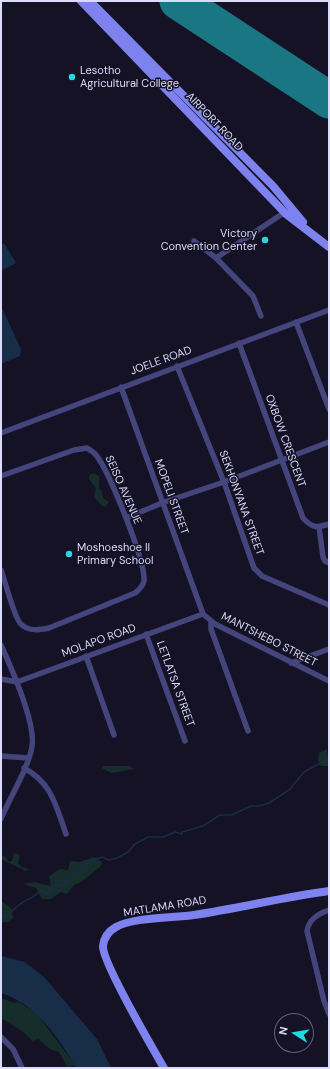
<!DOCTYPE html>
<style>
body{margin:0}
#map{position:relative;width:330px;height:1069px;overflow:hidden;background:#141224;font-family:"DM Sans",sans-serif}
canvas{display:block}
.frame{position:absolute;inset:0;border:2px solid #dcdbfa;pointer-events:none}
.north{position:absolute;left:274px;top:1013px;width:40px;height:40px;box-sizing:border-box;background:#141224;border:1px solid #64627a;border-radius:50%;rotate:282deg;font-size:11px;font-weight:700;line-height:16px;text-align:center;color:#dcdbfa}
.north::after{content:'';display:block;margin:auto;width:14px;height:18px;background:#20d9e1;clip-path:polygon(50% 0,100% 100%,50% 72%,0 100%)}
</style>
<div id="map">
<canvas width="330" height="1069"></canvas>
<div class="frame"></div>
<div class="north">N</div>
</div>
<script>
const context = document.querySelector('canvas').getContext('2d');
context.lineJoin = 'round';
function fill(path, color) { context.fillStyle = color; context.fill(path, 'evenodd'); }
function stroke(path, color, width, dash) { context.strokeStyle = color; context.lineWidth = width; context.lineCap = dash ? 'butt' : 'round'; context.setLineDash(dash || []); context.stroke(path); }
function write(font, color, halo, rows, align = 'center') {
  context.font = font + ' "DM Sans",sans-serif'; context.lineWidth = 3; context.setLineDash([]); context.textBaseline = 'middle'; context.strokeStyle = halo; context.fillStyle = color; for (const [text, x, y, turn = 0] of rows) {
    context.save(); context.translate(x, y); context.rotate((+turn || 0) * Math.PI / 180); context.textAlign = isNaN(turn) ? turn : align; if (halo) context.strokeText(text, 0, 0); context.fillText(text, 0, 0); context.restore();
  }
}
const green = new Path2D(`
 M 93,473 L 99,476 L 99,489 L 102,491 L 103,498 L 109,502 L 105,507 L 101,505 L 94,497 L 96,488 L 89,479 L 89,475 Z
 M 327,749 L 329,766 L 321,766 L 318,761 L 319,753 Z
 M 102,766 L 130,766 L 134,769 L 112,773 L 103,769 Z
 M 14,853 L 20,855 L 18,863 L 22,867 L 29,869 L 26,871 L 1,859 L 1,855 L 6,857 L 9,862 L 12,861 Z
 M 94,857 L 102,862 L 101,866 L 81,882 L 74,885 L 67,894 L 61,892 L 51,899 L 42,899 L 36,888 L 23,884 L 35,882 L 51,886 L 49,876 L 60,869 L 68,870 L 70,861 L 80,862 Z
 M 1,901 L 11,908 L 13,918 L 9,922 L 1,922 L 2,930 L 1,929 Z
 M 1,998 L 14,1003 L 19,1002 L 37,1014 L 75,1065 L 67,1067 L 59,1052 L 50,1049 L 38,1039 L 33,1041 L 22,1031 L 1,1018 Z`);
const water = new Path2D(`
 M 4,243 L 16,263 L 1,271 L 1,245 Z
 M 1,306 L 21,349 L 20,356 L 1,364 Z
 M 1,956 L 25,962 L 44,977 L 97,1039 L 111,1068 L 76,1068 C 60,1039 35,1003 1,993 Z`);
const stream = new Path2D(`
 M 1,919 C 11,914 11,911 19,905 C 26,899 33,899 41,890 L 47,894 C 53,887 49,883 63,885 L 86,864 L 96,859 L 102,857 L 109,860 L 117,858 L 128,852 L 135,844 L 148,837 L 163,837 L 175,832 L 182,834 L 182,832 L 203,826 L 220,815 L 232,815 L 251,806 L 259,806 L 269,803 L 289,790 L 304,772 L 326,760 L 329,761`);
const runway = new Path2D(`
 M 178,1 L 329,100`);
const street = new Path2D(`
 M 194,241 L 216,258 L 253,296 L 261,316
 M 216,258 L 285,212
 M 296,322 L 329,409
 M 239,343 L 303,518 C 312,528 316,528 329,524
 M 177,366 L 224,482 L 254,568 L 262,576 L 329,605
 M 121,387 L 203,614 L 215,624 L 329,681
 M 1,433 L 329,310
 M 1,476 L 74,450 L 87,448 C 90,450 94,452 96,455 C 109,471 146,562 144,581 C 143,586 140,589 135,593 L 49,628 C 39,630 28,632 20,623 C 14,616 5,581 1,570
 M 126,518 L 162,503 L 224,482 L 329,442
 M 319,527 L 323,557 L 325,561 L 329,563
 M 211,622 L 211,629 L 248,731
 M 146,634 L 185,741
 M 1,645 C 11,667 36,723 32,746 C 30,765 9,799 1,819
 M 86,656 L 114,735
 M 291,663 L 329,649
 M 1,679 L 17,682 L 203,614
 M 1,756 L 28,758
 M 24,768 C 52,783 56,806 66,834
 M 329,910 C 318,914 309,919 307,931 L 324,1001 L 329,1014
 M 1,1037 L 13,1049 L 22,1068`);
const secondary = new Path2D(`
 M 81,1 L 286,214 L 329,247
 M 90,1 L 273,186 L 303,222
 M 164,1068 C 153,1049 102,961 103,946 C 104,937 109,931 116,927 C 134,917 173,918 194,915 C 240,908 284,897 329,891`);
const markers = [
 [72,77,4,"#20d9e1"],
 [265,240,4,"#20d9e1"],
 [69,554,4,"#20d9e1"]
];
const poiNames = [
 ["Lesotho",80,71],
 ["Agricultural College",80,84],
 ["Victory",257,234,"right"],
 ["Convention Center",257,247,"right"],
 ["Moshoeshoe II",77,548],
 ["Primary School",77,561]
];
const streetNames = [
 ["AIRPORT ROAD",214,122,46],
 ["JOELE ROAD",161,361,-20],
 ["OXBOW CRESCENT",285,441,70],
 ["SEISO AVENUE",123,490,66],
 ["MOPELI STREET",171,497,70],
 ["SEKHONYANA STREET",241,503,70],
 ["MANTSHEBO STREET",269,640,27],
 ["MOLAPO ROAD",99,641,-20],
 ["LETLATSA STREET",175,684,70],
 ["MATLAMA ROAD",165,907,-9]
];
fill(green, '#162e2b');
fill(water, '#172d48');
stroke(stream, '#172d48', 1.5);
stroke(runway, '#1a7682', 37);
stroke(street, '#44457d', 5.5);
stroke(secondary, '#7e82ee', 8);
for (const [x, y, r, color] of markers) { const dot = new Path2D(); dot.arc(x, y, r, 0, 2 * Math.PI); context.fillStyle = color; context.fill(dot); stroke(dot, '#141224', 1.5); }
write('11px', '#dcdbfa', '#141224', poiNames, 'left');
write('11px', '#dcdbfa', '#141224', streetNames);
</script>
